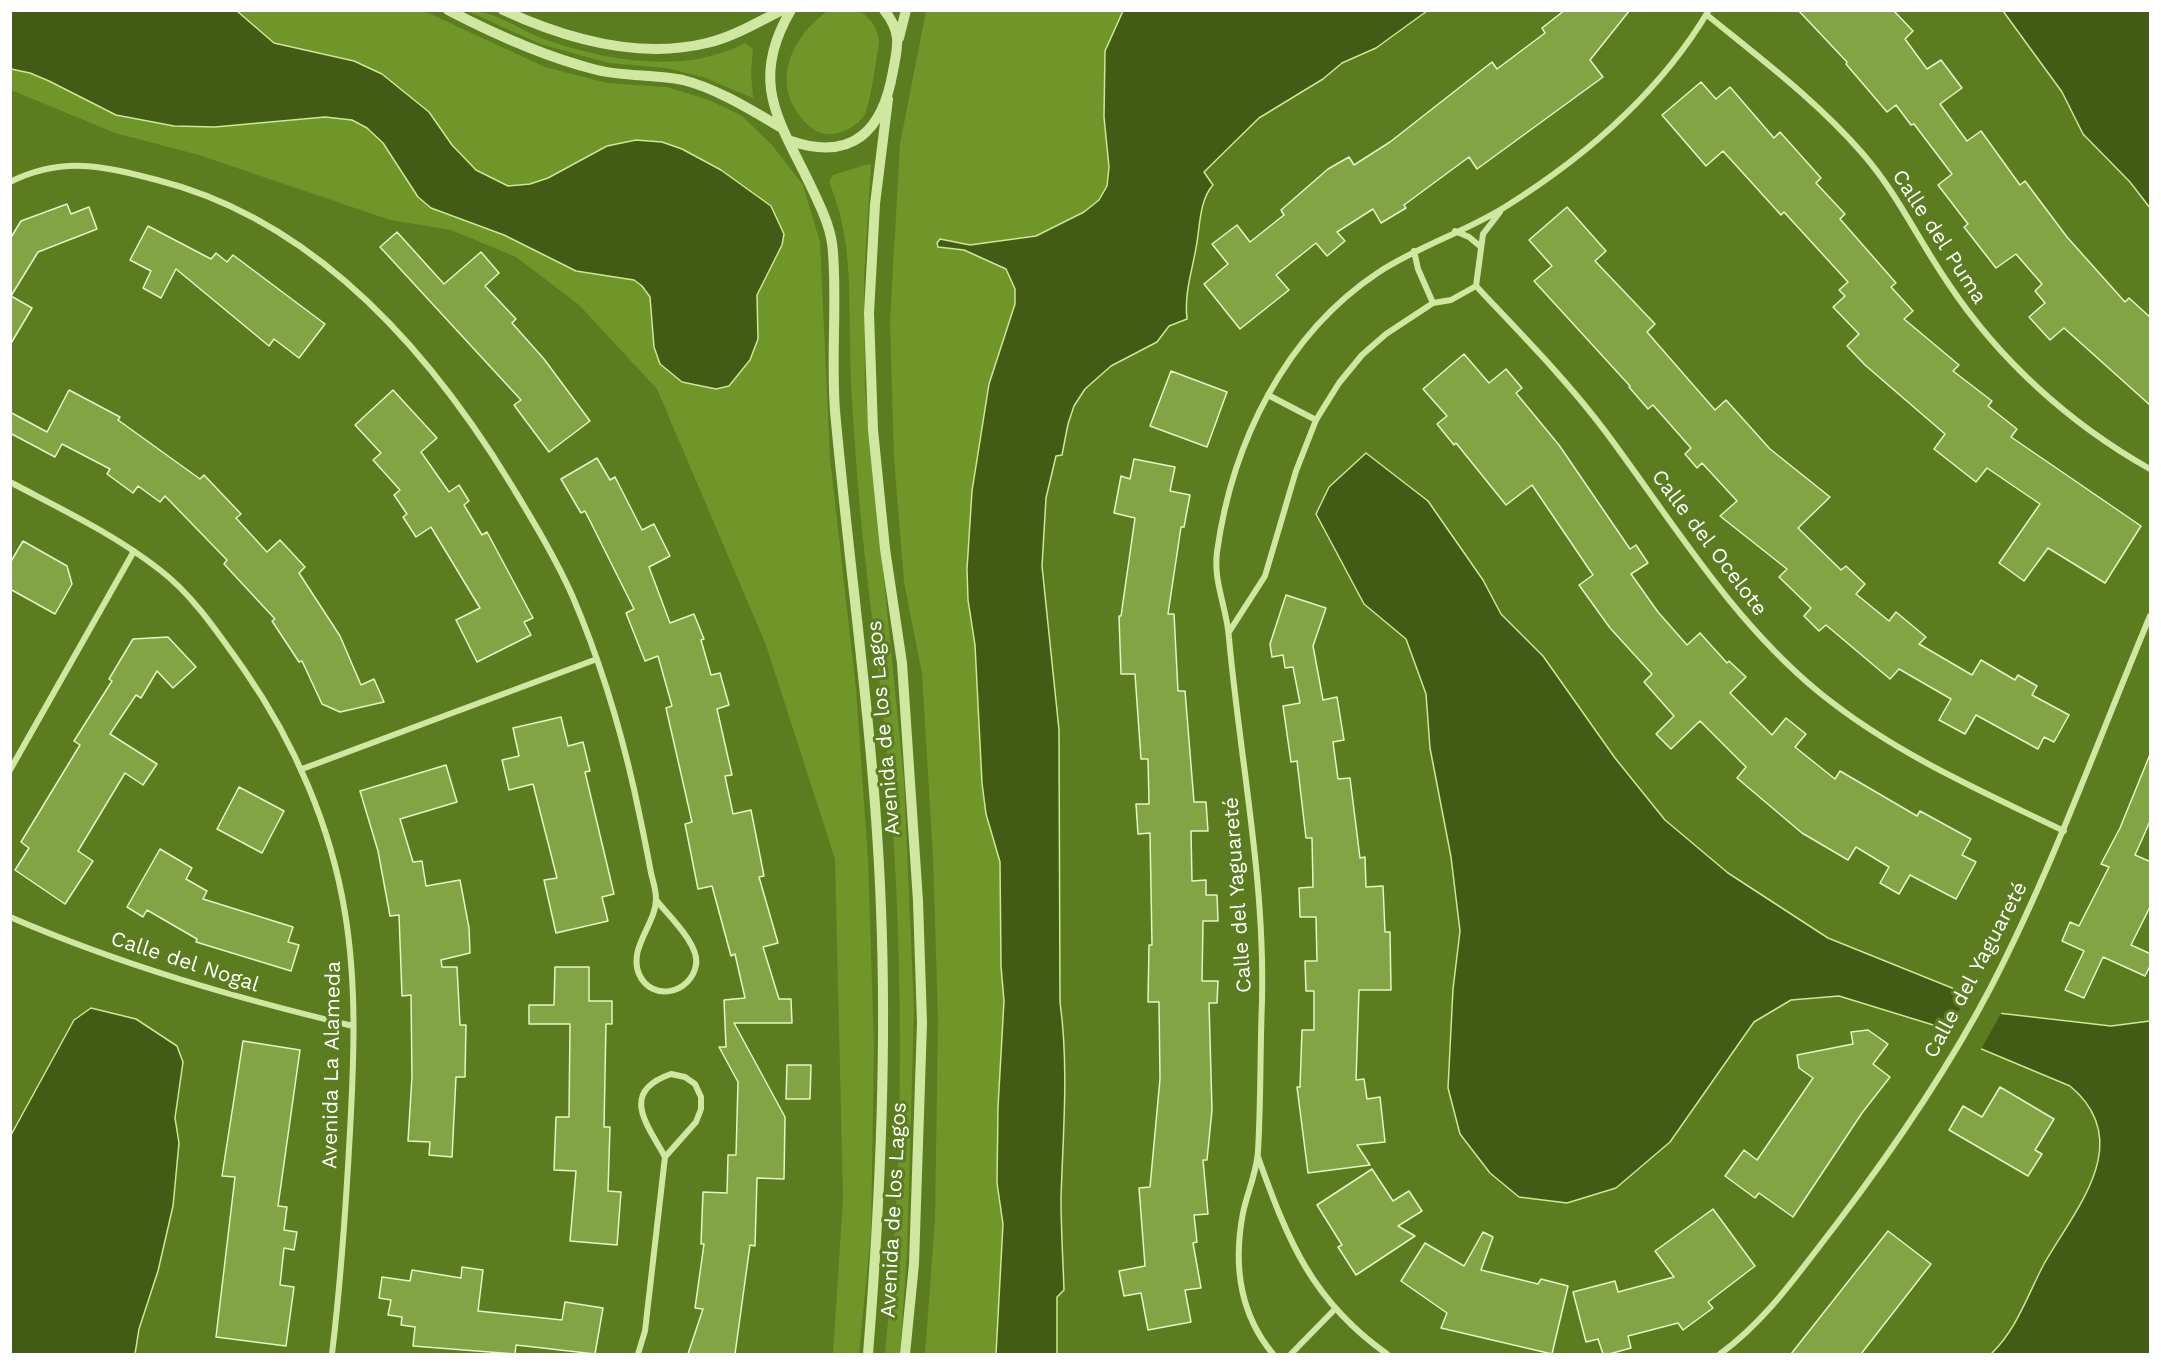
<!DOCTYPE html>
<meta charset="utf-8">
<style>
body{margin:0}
#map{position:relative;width:2161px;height:1365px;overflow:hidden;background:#5c7c20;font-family:"Work Sans",sans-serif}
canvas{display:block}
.frame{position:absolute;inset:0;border:12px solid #fff;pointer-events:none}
</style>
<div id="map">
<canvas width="2161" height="1365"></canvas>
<div class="frame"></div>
</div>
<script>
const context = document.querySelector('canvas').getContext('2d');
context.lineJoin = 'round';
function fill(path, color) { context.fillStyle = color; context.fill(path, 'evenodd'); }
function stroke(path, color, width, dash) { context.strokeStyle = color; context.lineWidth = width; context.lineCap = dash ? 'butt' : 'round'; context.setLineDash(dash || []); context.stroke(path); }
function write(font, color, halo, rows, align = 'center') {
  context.font = font + ' "Work Sans",sans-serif'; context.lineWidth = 6; context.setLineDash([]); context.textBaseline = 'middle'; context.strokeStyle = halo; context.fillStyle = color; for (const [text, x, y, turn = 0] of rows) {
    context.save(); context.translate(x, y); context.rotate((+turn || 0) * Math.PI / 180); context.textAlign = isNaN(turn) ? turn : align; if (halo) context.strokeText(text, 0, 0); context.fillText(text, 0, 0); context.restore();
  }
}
const green = new Path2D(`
 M 829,10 C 838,10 853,8 860,12 C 870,16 879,31 879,42 C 878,51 869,108 865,114 C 856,130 828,141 813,129 C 767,92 787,39 829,10 Z
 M 11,11 L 424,11 L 545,67 L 607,83 L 667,87 L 709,100 L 742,116 L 772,145 L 803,185 L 820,242 L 830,458 L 856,689 L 868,859 L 874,1047 L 871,1233 L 859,1354 L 833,1354 L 843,1199 L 835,859 L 766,645 L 657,389 L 579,305 L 516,257 L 451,230 L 390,220 L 199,155 L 115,133 L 11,90 Z
 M 467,11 C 495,10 519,30 544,39 C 606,61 685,75 745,43 L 753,49 L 751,73 L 753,98 L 703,77 L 666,68 L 609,63 L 543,45 Z
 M 926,11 L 1123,11 L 1105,51 L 1104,117 L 1109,167 L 1107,186 L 1099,200 L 1084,212 L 1036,236 L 970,245 L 940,239 L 943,248 L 964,250 L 1007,269 L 1015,290 L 1015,304 L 989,384 L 972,491 L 967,569 L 968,600 L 975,645 L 982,783 L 986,814 L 1000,862 L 1001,966 L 1004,1001 L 998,1107 L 997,1183 L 1003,1224 L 996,1354 L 925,1354 L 935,1218 L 938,1021 L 933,856 L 922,674 L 904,582 L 894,458 L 890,321 L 900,144 Z
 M 868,164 L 871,165 L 864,278 L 865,389 L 904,781 L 914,1010 L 907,1252 L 900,1354 L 885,1354 C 904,1166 904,975 890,786 C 882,682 865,579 857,474 C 854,429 850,384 850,338 C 849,283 851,234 829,182 L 833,175 Z`);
const water = new Path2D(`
 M 10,11 L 237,11 L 274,43 L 354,61 L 382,74 L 429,112 L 452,145 L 476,170 L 508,186 L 530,184 L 548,178 L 607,146 L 636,140 L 662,142 L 682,149 L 721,170 L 771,206 L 784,234 L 782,245 L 757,295 L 758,339 L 750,360 L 729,386 L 716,389 L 682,382 L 660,364 L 654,347 L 650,297 L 642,286 L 634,280 L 576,271 L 504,235 L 431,208 L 418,197 L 383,143 L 367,128 L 352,120 L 325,117 L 215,127 L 174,126 L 116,115 L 49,81 L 30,73 L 11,69 Z
 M 1123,11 L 1427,11 L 1376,48 L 1342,63 L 1323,79 L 1259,118 L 1204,172 L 1213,185 C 1200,199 1200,224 1197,242 C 1193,269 1184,291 1187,319 L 1169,326 L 1157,342 L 1111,366 L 1085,389 L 1074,406 L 1068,424 L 1062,455 L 1056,456 L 1046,498 L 1042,566 L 1059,730 L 1060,1002 C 1069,1067 1063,1133 1061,1198 C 1061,1229 1063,1260 1064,1290 L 1057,1297 L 1057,1354 L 996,1354 L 1003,1224 L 997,1183 L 998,1107 L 1004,1001 L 1001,966 L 1000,862 L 986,814 L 982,783 L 975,645 L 968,600 L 967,569 L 972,491 L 989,384 L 1015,304 L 1015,289 L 1006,269 L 964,250 L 938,247 L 937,243 L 940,239 L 970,245 L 1036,236 L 1084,212 L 1099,200 L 1107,186 L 1109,167 L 1104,117 L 1105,51 Z
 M 2003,11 L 2150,11 L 2150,208 L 2130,182 L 2083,134 L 2062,92 Z
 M 1366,453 L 1428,501 L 1483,580 L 1501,614 L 1543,656 L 1615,758 L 1665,820 L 1728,873 L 1828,938 L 1962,992 L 1998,1013 L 2111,1026 L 2150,1021 L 2150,1354 L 1991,1354 C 2017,1329 2027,1296 2044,1264 C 2075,1209 2137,1142 2070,1086 L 1979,1048 L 1943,1028 L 1839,996 L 1791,1000 L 1754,1022 L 1670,1142 L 1616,1188 L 1567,1203 L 1519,1197 L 1490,1173 L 1460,1134 L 1448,1088 L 1453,989 L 1460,931 L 1451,857 L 1430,748 L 1426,694 L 1406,639 L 1364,604 L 1316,514 L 1329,487 Z
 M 91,1008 L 136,1019 L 177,1046 L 183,1062 L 175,1118 L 179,1143 L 173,1206 L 158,1271 L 139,1329 L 135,1354 L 11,1354 L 11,1135 L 74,1020 Z`);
const pier = new Path2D(`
 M 1969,993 L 2003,1010 L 1980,1051 L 1946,1034 Z`);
const building = new Path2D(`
 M 1565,10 L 1630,10 L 1590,60 L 1603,77 L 1477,169 L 1469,157 L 1404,205 L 1406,208 L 1381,223 L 1373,209 L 1337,232 L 1345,241 L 1327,256 L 1316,243 L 1276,275 L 1289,290 L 1240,329 L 1204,284 L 1228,264 L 1212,244 L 1237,225 L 1250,242 L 1284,215 L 1281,210 L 1328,169 L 1349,157 L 1354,165 L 1390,142 L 1492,62 L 1497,69 L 1545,33 L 1542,28 Z
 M 1798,10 L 1893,10 L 1913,31 L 1905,39 L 1927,69 L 1941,60 L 1962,88 L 1940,104 L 1967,141 L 1981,131 L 2020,185 L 2025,181 L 2067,237 L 2125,302 L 2129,298 L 2151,318 L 2151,406 L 2064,328 L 2050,340 L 2029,317 L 2045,303 L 2035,291 L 2042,284 L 2016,254 L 1996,268 L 1964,227 L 1968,224 L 1938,185 L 1952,174 L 1914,124 L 1911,125 L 1896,105 L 1887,112 L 1846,64 L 1847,62 Z
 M 1701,82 L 1716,99 L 1730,87 L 1774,138 L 1780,132 L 1821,178 L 1816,183 L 1845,214 L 1840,219 L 1896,283 L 1891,287 L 1913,311 L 1904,319 L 1959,365 L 1953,371 L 1992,401 L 1988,406 L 2017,429 L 2011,437 L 2141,526 L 2105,583 L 2048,548 L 2024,581 L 1999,563 L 2040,504 L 1987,468 L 1976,482 L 1934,449 L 1945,434 L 1865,365 L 1847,346 L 1859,334 L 1833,307 L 1845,296 L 1839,290 L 1848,282 L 1784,212 L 1781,215 L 1723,151 L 1706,166 L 1662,115 Z
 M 67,204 L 71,214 L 89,207 L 97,229 L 38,252 L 11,296 L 32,308 L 10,345 L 10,239 L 21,221 Z
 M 1567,207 L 1606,251 L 1595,261 L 1655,324 L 1647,332 L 1715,410 L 1726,400 L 1770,449 L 1830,497 L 1798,528 L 1841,570 L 1846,566 L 1865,584 L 1856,594 L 1889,621 L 1896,612 L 1926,637 L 1919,644 L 1972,675 L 1981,660 L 2015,680 L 2018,675 L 2037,686 L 2032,695 L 2069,715 L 2054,742 L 2044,737 L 2038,749 L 1976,715 L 1965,734 L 1939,720 L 1951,699 L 1899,669 L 1890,679 L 1826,625 L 1819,631 L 1804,616 L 1811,608 L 1779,577 L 1787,569 L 1720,516 L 1737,501 L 1702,463 L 1697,468 L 1685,454 L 1691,448 L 1653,405 L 1648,409 L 1629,387 L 1630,386 L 1534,281 L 1552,266 L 1529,240 Z
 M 148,226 L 211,259 L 216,253 L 227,262 L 233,255 L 325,324 L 299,358 L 274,339 L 269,346 L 176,269 L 161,298 L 143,288 L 151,271 L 130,260 Z
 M 397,232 L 444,284 L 481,252 L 499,273 L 485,286 L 516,319 L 512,323 L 544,359 L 590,421 L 549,452 L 514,405 L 521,400 L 380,247 Z
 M 1464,354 L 1489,383 L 1506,369 L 1522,388 L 1516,393 L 1559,445 L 1630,549 L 1636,545 L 1648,563 L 1631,574 L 1658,612 L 1687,645 L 1700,633 L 1727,663 L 1729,661 L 1746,677 L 1730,693 L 1772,735 L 1786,718 L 1806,734 L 1795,747 L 1835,779 L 1840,771 L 1917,816 L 1920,811 L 1971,839 L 1962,855 L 1976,862 L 1956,899 L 1910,875 L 1899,894 L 1880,883 L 1889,867 L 1856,847 L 1848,860 L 1802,833 L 1737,778 L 1746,767 L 1700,721 L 1671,749 L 1656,734 L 1674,716 L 1644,682 L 1652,674 L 1610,628 L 1579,585 L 1593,575 L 1532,485 L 1506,505 L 1456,443 L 1454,445 L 1437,424 L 1447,416 L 1423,389 Z
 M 1171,371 L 1227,392 L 1207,447 L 1150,426 Z
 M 69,390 L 120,417 L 118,420 L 200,479 L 204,475 L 241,514 L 236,518 L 267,552 L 280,540 L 305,567 L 299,573 L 340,636 L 361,685 L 374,679 L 384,702 L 340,712 L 322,704 L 302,661 L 299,662 L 272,621 L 275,619 L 224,564 L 227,560 L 165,496 L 160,502 L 138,486 L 133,493 L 107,474 L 110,469 L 62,444 L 55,457 L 10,433 L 10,412 L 47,432 Z
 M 393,390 L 437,438 L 421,452 L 449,492 L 459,485 L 469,501 L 464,505 L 482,535 L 487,532 L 533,618 L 524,622 L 531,635 L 477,662 L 456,620 L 480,608 L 431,527 L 416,537 L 403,517 L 407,514 L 394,495 L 400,490 L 373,460 L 381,453 L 355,425 Z
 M 597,458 L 610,480 L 615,477 L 642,530 L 654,524 L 670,556 L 649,567 L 670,623 L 694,614 L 704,639 L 701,640 L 711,675 L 720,673 L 729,705 L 717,709 L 732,775 L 725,776 L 733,814 L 751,810 L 764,876 L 759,877 L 778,943 L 763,947 L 779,999 L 791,999 L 792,1023 L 734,1023 L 785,1117 L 784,1179 L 757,1178 L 755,1246 L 750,1245 L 735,1354 L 688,1354 L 703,1309 L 695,1308 L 704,1244 L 701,1244 L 703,1192 L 727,1193 L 728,1155 L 736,1155 L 738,1082 L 719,1047 L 726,1047 L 724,1000 L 745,998 L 735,954 L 731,956 L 712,886 L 698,889 L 685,824 L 692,822 L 666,708 L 672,706 L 658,656 L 645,661 L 626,613 L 634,609 L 585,511 L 581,513 L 561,479 Z
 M 1134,459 L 1175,467 L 1170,491 L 1190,495 L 1184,527 L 1181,527 L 1168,614 L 1174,614 L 1178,691 L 1185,691 L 1194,802 L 1206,802 L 1208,831 L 1191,831 L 1192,881 L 1206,880 L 1206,895 L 1217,895 L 1218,921 L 1203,921 L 1202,981 L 1218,981 L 1217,1003 L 1209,1003 L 1212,1110 L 1207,1160 L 1203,1160 L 1208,1214 L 1194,1215 L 1197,1242 L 1193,1243 L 1201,1288 L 1185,1290 L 1191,1322 L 1148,1330 L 1141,1293 L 1124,1296 L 1119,1271 L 1145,1266 L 1139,1188 L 1150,1187 L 1160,1079 L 1159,1002 L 1148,1002 L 1149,945 L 1152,945 L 1150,833 L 1138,834 L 1136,804 L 1149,804 L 1148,759 L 1141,759 L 1135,674 L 1121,674 L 1119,616 L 1121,616 L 1135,518 L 1114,513 L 1121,476 L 1130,479 Z
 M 23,541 L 67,566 L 72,584 L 55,614 L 10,589 L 10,563 Z
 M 1286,595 L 1326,608 L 1313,646 L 1323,700 L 1337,697 L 1344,740 L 1333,742 L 1338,779 L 1350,778 L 1360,858 L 1365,857 L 1366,887 L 1383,886 L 1385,932 L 1390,932 L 1391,990 L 1359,990 L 1356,1080 L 1364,1079 L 1367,1099 L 1380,1097 L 1385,1142 L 1357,1145 L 1370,1165 L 1308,1173 L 1297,1087 L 1300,1087 L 1302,1030 L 1314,1030 L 1314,991 L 1306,991 L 1305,961 L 1317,961 L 1316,917 L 1300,917 L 1299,888 L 1313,887 L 1312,838 L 1306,838 L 1297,761 L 1291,762 L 1283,706 L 1300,703 L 1293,667 L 1285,668 L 1283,655 L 1272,657 L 1270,644 Z
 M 168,637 L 196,667 L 173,688 L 157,671 L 141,698 L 136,695 L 110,734 L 157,764 L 143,785 L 125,773 L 78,851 L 93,861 L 65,904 L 15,870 L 29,848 L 21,842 L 80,745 L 74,741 L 112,681 L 109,679 L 133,639 Z
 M 561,717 L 568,746 L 583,742 L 590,771 L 585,772 L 614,894 L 602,897 L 608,921 L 556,933 L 544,880 L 557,878 L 533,784 L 509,790 L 502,760 L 519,756 L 513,728 Z
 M 2151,752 L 2151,819 L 2135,855 L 2151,862 L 2151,905 L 2131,945 L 2151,954 L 2151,964 L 2145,976 L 2103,957 L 2084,998 L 2065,990 L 2084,951 L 2062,941 L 2070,922 L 2079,926 L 2109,867 L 2101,864 L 2120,828 Z
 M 446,765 L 457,802 L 400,819 L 413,862 L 422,861 L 426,886 L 460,880 L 469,928 L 470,953 L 441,960 L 442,967 L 457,967 L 460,1025 L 466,1025 L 465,1077 L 456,1077 L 452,1157 L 429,1155 L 430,1142 L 408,1141 L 412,1077 L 411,995 L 402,996 L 399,915 L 390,916 L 378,851 L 360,791 Z
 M 239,787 L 284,811 L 262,853 L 217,829 Z
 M 160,849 L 192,868 L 186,879 L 207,891 L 203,899 L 293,927 L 288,942 L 299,945 L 291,971 L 196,942 L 197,939 L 147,910 L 143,917 L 127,907 Z
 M 555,967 L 589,967 L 589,1001 L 612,1001 L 612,1024 L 606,1024 L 604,1127 L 610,1127 L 608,1191 L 621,1192 L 617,1245 L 570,1241 L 576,1171 L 554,1170 L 556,1117 L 569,1117 L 570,1024 L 529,1024 L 529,1005 L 554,1005 Z
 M 1868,1030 L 1888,1044 L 1873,1064 L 1890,1077 L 1862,1113 L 1793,1217 L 1759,1193 L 1755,1198 L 1725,1176 L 1744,1150 L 1757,1160 L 1813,1078 L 1799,1068 L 1797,1055 L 1853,1044 L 1851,1032 Z
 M 243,1041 L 300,1050 L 278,1206 L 287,1207 L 284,1230 L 297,1232 L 294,1250 L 284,1248 L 280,1285 L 294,1287 L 286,1346 L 216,1337 L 235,1177 L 222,1176 Z
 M 787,1065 L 811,1065 L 810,1099 L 786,1099 Z
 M 2000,1087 L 2054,1119 L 2035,1150 L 2042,1154 L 2028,1176 L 1949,1130 L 1963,1106 L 1982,1117 Z
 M 1372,1169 L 1393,1201 L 1409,1191 L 1422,1211 L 1398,1226 L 1415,1236 L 1356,1275 L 1338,1247 L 1342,1245 L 1317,1205 Z
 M 1713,1209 L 1755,1266 L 1708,1302 L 1713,1308 L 1683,1330 L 1678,1323 L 1628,1336 L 1631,1348 L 1609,1354 L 1603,1354 L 1598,1339 L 1586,1342 L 1573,1292 L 1615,1281 L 1618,1292 L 1674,1277 L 1655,1251 Z
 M 1888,1231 L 1931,1264 L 1861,1354 L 1791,1354 Z
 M 1483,1232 L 1493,1237 L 1481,1270 L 1538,1284 L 1541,1279 L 1568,1286 L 1552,1354 L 1441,1328 L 1447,1313 L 1401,1281 L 1425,1243 L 1464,1266 Z
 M 462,1267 L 483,1270 L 478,1311 L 562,1320 L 565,1302 L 603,1308 L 595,1354 L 516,1345 L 515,1354 L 413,1346 L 415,1327 L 401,1325 L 402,1317 L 388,1315 L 391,1300 L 379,1298 L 382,1277 L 410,1281 L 412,1270 L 461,1278 Z`);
const minor = new Path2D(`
 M 1707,15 C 1761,59 1817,101 1863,154 C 1897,193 1919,241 1948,283 C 1999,360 2070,424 2150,469
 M 10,182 C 63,156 103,166 157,180 C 316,220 430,351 512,486 C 533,521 555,557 572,595 C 599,658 619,723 634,789 C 640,817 646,845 651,873 C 653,881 656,890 656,899 C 656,924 628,948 639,974 C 652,1003 691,993 696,965 C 700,945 669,916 656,900
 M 1455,231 L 1469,237 L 1481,247
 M 1414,251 L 1418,269 L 1433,303
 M 1476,286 C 1520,333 1566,379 1605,431 C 1673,522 1731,620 1820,693 C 1894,753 1979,790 2064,831
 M 1476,286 L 1483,234 L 1500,212
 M 1268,395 L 1316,420
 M 10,482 C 61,509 114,534 160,570 C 194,596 220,636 245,671 C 294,742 331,826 345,913 C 357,985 354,1059 350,1131 C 346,1206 341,1280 332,1354
 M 1229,632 L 1265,576 L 1296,471 L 1316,420 L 1339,383 L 1362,355 L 1386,334 L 1433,303 L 1451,300 L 1476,286
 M 302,769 L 597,659
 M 10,770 L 134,551
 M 10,917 C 121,965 236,998 353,1026
 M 1258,1157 C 1288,1241 1312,1301 1387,1354
 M 638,1354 L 645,1331 L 665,1157 L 696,1122 L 701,1109 L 701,1097 L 695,1084 L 685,1077 L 671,1074 C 619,1092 647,1124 665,1157
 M 1273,1354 C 1239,1313 1233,1265 1243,1213 C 1247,1193 1257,1172 1258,1151 C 1261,1101 1260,1051 1262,1001 C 1265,878 1240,759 1229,638 C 1227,608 1213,582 1217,552 C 1232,443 1285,334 1379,272 C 1419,246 1465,232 1505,207 C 1585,157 1661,91 1709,10
 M 1291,1354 L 1335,1309
 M 1720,1354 C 1767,1320 1799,1272 1835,1226 C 1892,1151 1947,1071 1991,987 C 2053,867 2098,740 2150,616`);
const tertiary = new Path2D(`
 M 448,10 C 496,35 545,57 597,70 C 625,77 655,74 683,80 C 718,89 751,110 782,128
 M 503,10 C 566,39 638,60 707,43 C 733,37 758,22 782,10
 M 791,10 C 746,86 783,125 815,195 C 824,214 832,232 833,253 C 837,305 831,358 835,411 C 850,577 875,742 881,909 C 887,1058 880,1206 868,1354
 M 899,38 L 906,10
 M 888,99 L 875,204 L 869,313 L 873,430 L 885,549 L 902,663 L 918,901 L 922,1023 L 914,1264 L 905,1354
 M 791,141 C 853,162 883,130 893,71 C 898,46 902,32 884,10`);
const streetNames = [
 ["Calle del Puma",1939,237,57],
 ["Calle del Ocelote",1709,543,53],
 ["Avenida de los Lagos",884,728,-95],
 ["Calle del Yaguareté",1238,895,-94],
 ["Calle del Nogal",185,962,18],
 ["Calle del Yaguareté",1976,970,-62],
 ["Avenida La Alameda",332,1065,-89],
 ["Avenida de los Lagos",894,1210,-87]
];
fill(green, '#709529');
fill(water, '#425c15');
stroke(water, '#cde896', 1.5);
fill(pier, '#5c7c20');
fill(building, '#83a444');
stroke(building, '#e5f5c6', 1.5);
stroke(minor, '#d0e7a2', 6);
stroke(tertiary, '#d0e7a2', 10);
write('21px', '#fff', '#5c7c20', streetNames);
</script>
